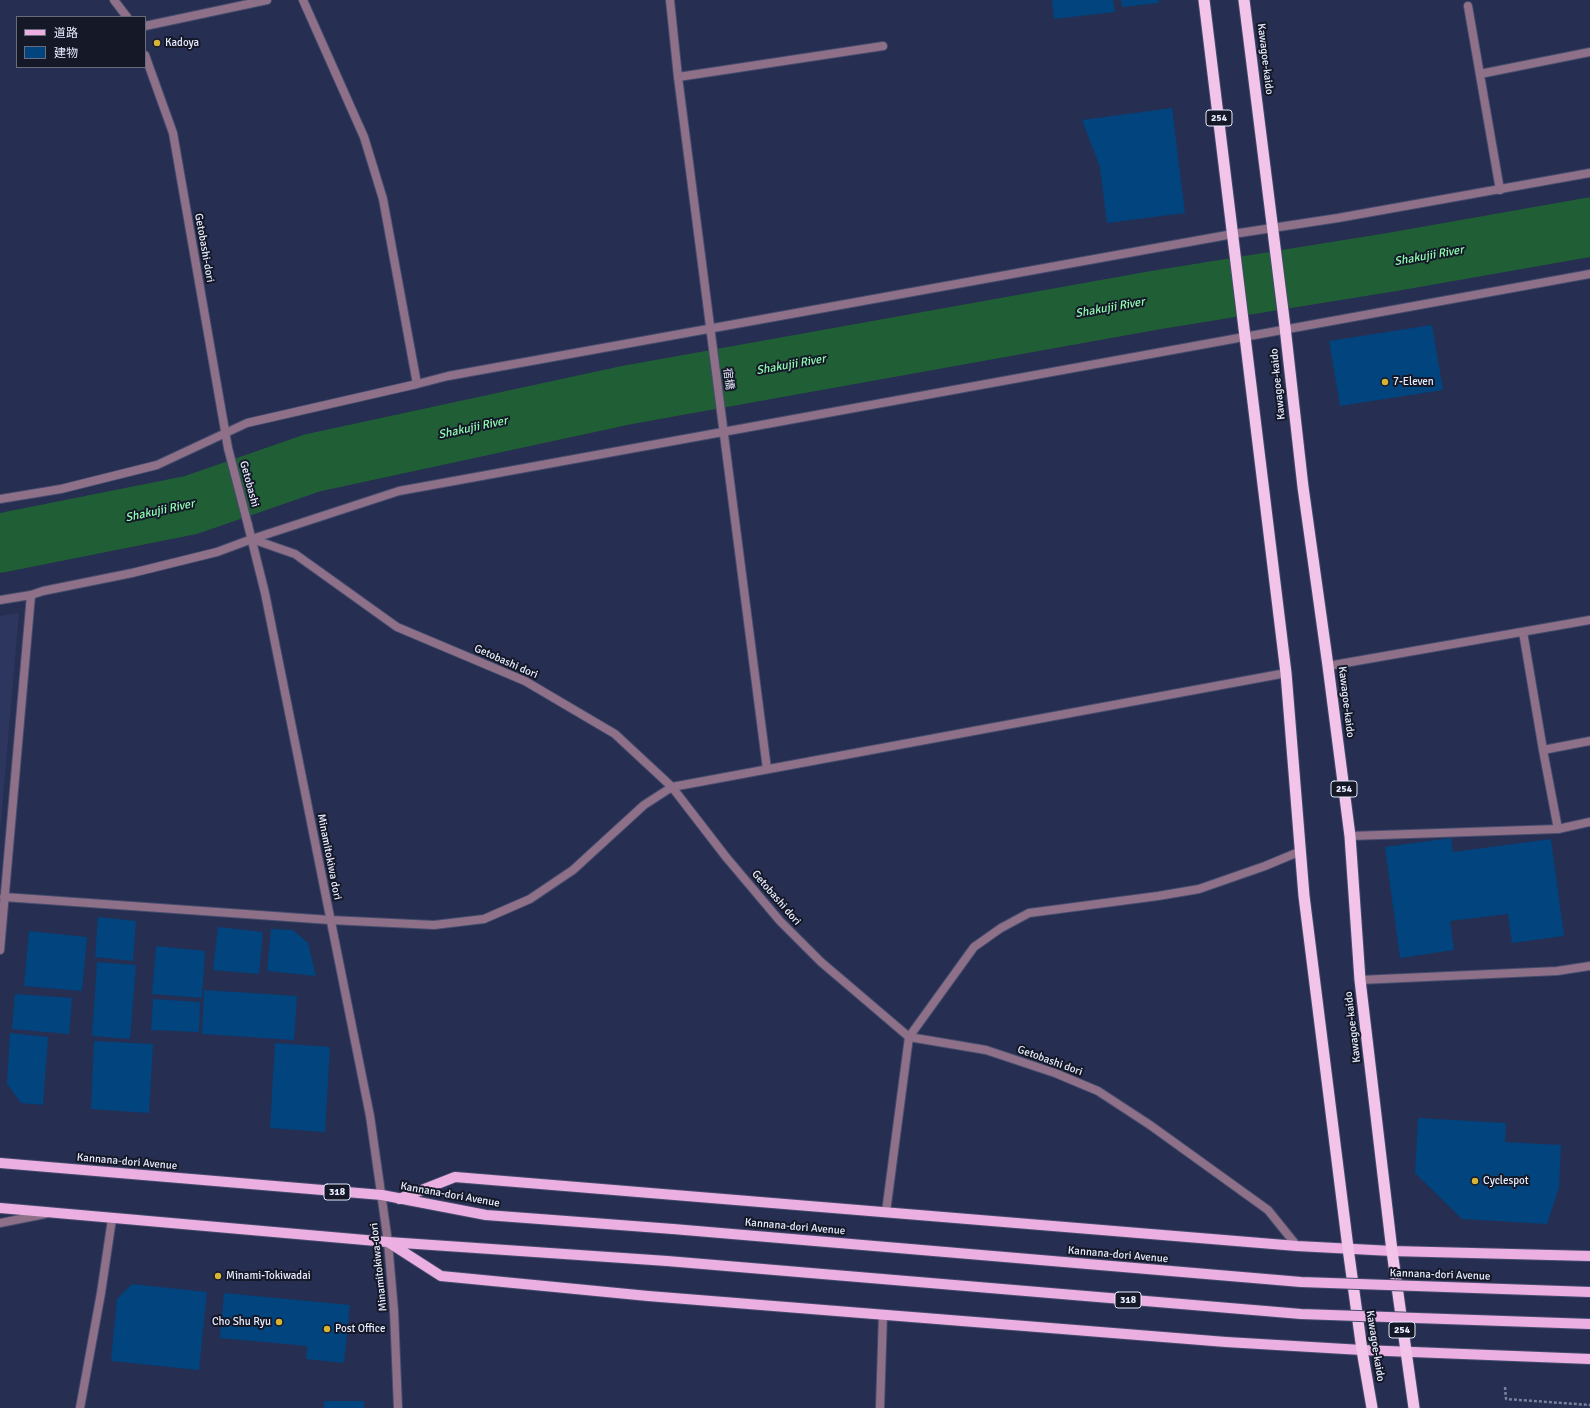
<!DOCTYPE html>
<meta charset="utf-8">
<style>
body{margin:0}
#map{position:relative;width:1590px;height:1408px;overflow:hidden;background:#262e51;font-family:Signika,"Noto Sans JP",sans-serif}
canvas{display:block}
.legend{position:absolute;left:16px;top:16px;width:130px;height:52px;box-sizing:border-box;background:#141827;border:1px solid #686c7d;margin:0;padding:5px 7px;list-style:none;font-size:12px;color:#e6ebfe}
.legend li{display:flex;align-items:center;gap:8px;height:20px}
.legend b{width:20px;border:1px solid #686c7d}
</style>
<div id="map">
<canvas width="1590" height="1408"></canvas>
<ul class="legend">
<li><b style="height:5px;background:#ecafe2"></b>道路</li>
<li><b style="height:11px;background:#02447e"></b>建物</li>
</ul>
</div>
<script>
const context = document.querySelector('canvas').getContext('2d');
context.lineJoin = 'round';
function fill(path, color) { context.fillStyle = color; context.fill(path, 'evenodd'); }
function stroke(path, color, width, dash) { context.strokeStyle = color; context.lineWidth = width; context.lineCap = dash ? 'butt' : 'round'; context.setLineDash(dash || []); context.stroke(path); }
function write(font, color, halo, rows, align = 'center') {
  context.font = font + ' Signika,"Noto Sans JP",sans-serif'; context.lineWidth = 4; context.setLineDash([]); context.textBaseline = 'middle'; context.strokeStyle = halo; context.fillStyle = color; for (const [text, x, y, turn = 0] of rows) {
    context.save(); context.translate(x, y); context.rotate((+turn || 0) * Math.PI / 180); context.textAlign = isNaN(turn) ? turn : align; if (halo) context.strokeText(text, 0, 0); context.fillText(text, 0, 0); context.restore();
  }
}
const built = new Path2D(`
 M 19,613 L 0,833 L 0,616 Z`);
const river = new Path2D(`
 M 0,543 L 191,505 L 312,463 L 627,395 L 1156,300 L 1392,262 L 1590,227`);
const building = new Path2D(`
 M 1052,0 L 1113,0 L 1115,12 L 1054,19 Z
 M 1121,0 L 1159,0 L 1159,3 L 1122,7 Z
 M 1172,108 L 1185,213 L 1107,223 L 1100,167 L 1082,120 Z
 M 1432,325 L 1443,390 L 1340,406 L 1329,341 Z
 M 1451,838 L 1453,852 L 1551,839 L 1564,936 L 1512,943 L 1508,914 L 1450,921 L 1454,950 L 1400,958 L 1385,847 Z
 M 98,917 L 136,921 L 133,961 L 95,957 Z
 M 218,927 L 263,932 L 259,974 L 213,970 Z
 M 271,929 L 293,930 L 308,943 L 316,976 L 267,971 Z
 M 29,931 L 87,937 L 82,991 L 24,986 Z
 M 156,946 L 205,951 L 202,998 L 152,994 Z
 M 97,962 L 136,965 L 130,1039 L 92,1036 Z
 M 204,990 L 297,996 L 294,1040 L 202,1034 Z
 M 15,994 L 72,998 L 69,1034 L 12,1029 Z
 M 153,999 L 200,1002 L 199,1032 L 151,1030 Z
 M 10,1033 L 48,1037 L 43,1105 L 21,1103 L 7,1084 Z
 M 94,1041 L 153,1044 L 149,1113 L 91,1109 Z
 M 275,1043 L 330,1047 L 325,1132 L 270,1128 Z
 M 1418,1118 L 1506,1123 L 1505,1142 L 1561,1145 L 1559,1188 L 1547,1224 L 1462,1219 L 1415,1173 Z
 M 132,1284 L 207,1292 L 199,1370 L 111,1361 L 117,1299 Z
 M 224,1293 L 350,1305 L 344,1363 L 306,1359 L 307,1346 L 220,1338 Z
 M 324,1401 L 364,1401 L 364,1408 L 324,1408 Z`);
const path = new Path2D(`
 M 1505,1387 L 1506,1399 L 1590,1405`);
const service = new Path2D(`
 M 1468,6 L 1500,190
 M 1480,74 L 1590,52
 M 678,77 L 883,46
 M 0,600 L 31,595
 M 1523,632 L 1543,750 L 1558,829
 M 1543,750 L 1590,741
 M 909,1037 L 974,947 L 1001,928 L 1029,913 L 1158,896 L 1199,889 L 1265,866 L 1301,851`);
const minor = new Path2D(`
 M 303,0 L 364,137 L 383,199 L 417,384
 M 670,0 L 678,77 L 767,769
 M 145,26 L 267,0
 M 228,448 L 248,525
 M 0,499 L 61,489 L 157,465 L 247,423 L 417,384 L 448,376 L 1233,234 L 1338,218 L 1590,173
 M 252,539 L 295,554 L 397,627 L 525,681 L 615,734 L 672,787 L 726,857 L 780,921 L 821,962 L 909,1037 L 986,1050 L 1055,1073 L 1098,1091 L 1150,1125 L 1268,1210 L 1297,1246
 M 1328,666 L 1590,620
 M 1350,836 L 1558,829 L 1590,822
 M 4,897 L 330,920 L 434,925 L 484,919 L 530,899 L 573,870 L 644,805 L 672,787 L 1286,673
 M 0,950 L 31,595 L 43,591 L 132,573 L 217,552 L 252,539 L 399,491 L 1590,274
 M 1360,980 L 1557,971 L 1590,966
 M 886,1212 L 909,1037
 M 0,1223 L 45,1214
 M 80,1408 L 101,1293 L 112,1219
 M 880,1408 L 883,1314`);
const tertiary = new Path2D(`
 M 114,0 L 127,17
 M 145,55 L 173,133 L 228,448
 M 248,525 L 265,593 L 370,1116 L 388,1242 L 394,1311 L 398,1408`);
const primary = new Path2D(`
 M 0,1163 L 382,1195 L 486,1215 L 673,1229
 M 399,1199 L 455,1177 L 1297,1246 L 1392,1251 L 1590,1256
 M 0,1208 L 388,1242 L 667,1261
 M 388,1242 L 441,1276 L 648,1296 L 1226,1342 L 1362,1350 L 1590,1359`);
const trunk = new Path2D(`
 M 1204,0 L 1286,673 L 1304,896 L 1348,1248 L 1362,1350 L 1372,1408
 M 1244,0 L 1285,327 L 1303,487 L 1328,666 L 1350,836 L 1360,980 L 1392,1251 L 1414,1408`);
const primaryBridge = new Path2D(`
 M 673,1229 L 1301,1282 L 1590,1292
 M 667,1261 L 1301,1314 L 1590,1324`);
const markers = [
 [157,43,4,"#d8b434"],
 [1385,382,4,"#d8b434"],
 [1475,1181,4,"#d8b434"],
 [218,1276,4,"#d8b434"],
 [279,1322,4,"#d8b434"],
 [327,1329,4,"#d8b434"]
];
const shields = [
 [1219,118,26],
 [1344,789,26],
 [337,1192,26],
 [1128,1300,26],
 [1402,1330,26]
];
const shieldNames = [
 ["254",1219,118],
 ["254",1344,789],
 ["318",337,1192],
 ["318",1128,1300],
 ["254",1402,1330]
];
const poiNames = [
 ["Kadoya",165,43],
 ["7-Eleven",1393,382],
 ["Cyclespot",1483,1181],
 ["Minami-Tokiwadai",226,1276],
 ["Cho Shu Ryu",271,1322,"right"],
 ["Post Office",335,1329]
];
const streetNames = [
 ["Kawagoe-kaido",1265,59,83],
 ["Getobashi-dori",204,248,80],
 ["宿橋",728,379,83],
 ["Kawagoe-kaido",1278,384,-96],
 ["Getobashi",249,484,75],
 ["Getobashi dori",506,662,24],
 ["Kawagoe-kaido",1346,702,83],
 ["Minamitokiwa dori",329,857,79],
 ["Getobashi dori",776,898,49],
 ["Kawagoe-kaido",1353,1027,-97],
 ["Getobashi dori",1050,1061,20],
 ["Kannana-dori Avenue",127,1162,5],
 ["Kannana-dori Avenue",450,1195,10],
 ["Kannana-dori Avenue",795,1227,5],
 ["Kannana-dori Avenue",1118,1255,5],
 ["Minamitokiwa-dori",379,1267,-96],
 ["Kannana-dori Avenue",1440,1275,2],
 ["Kawagoe-kaido",1375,1346,81]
];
const waterNames = [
 ["Shakujii River",1429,256,-10],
 ["Shakujii River",1110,308,-10],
 ["Shakujii River",791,365,-10],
 ["Shakujii River",473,428,-12],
 ["Shakujii River",160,511,-12]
];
fill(built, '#2c365f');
stroke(river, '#205e36', 59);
fill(building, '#02447e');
stroke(service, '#454c6d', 10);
stroke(minor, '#454c6d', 10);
stroke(tertiary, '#454c6d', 10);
stroke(primary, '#454c6d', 12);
stroke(trunk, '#454c6d', 13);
stroke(path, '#7a819d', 2.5, [3, 2]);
stroke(service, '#8e7089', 8);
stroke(minor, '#8e7089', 8);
stroke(tertiary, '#8e7089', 8);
stroke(primary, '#ecafe2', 10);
stroke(trunk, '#f2c4ea', 11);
stroke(primaryBridge, '#454c6d', 12, []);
stroke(primaryBridge, '#ecafe2', 10);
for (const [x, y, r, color] of markers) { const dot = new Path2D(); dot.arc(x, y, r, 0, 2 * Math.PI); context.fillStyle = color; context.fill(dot); stroke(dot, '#141827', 1.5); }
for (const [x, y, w] of shields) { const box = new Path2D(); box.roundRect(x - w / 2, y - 8, w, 16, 3); context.fillStyle = '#141827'; context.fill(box); stroke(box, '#e6ebfe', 1); }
write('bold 10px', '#e6ebfe', null, shieldNames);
write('11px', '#e6ebfe', '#141827', poiNames, 'left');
write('11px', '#e6ebfe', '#141827', streetNames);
write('italic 12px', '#8ffbb0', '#141827', waterNames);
</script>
